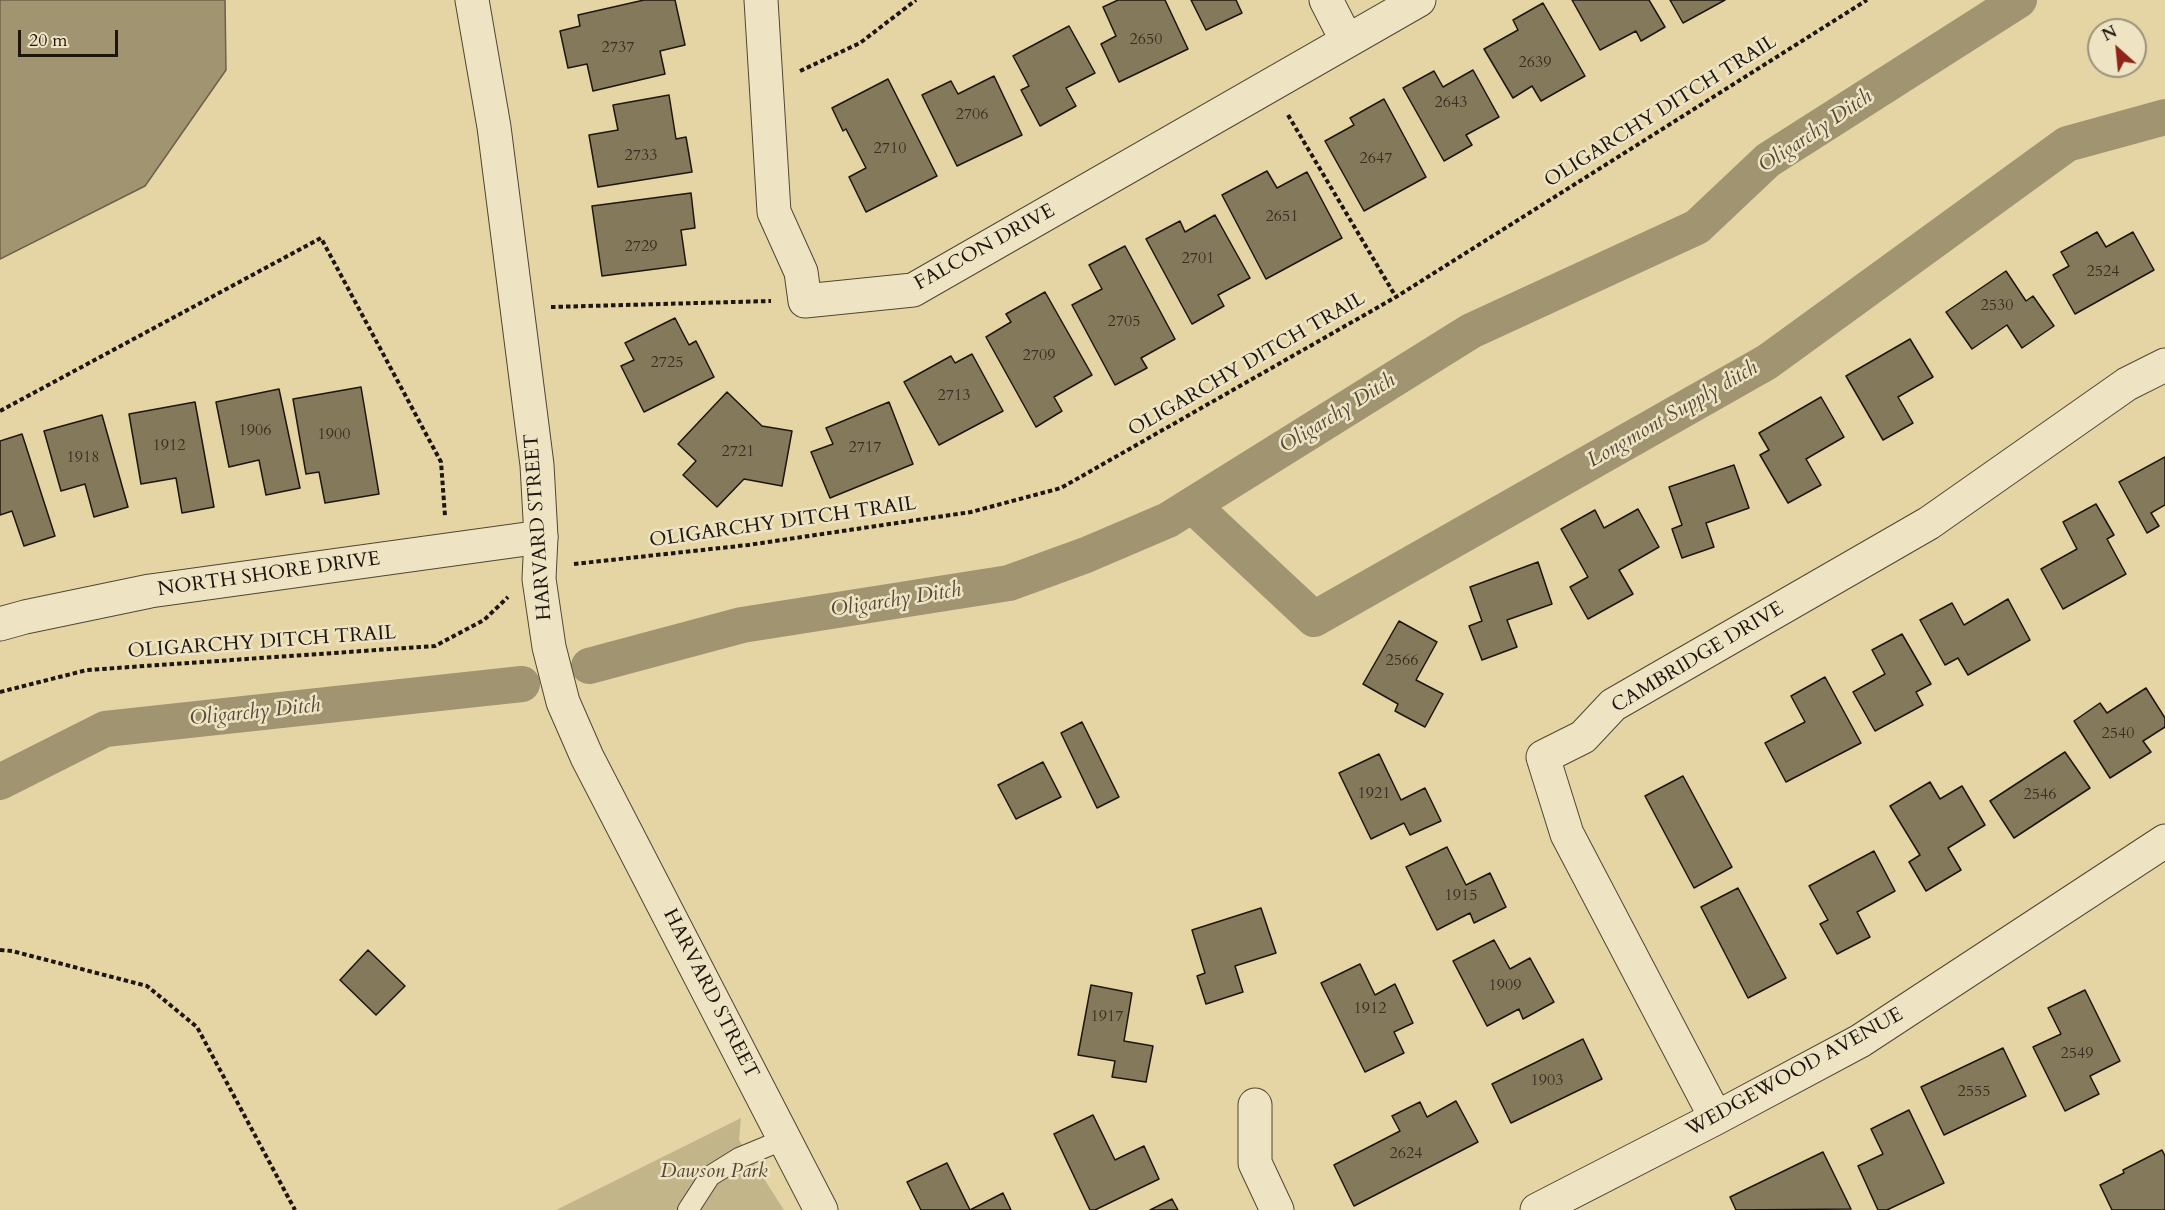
<!DOCTYPE html>
<style>
body{margin:0}
#map{position:relative;width:2165px;height:1210px;overflow:hidden;background:#e5d5a4;font-family:Cardo,serif}
canvas{display:block}
.north{position:absolute;left:2087px;top:18px;width:60px;height:60px;box-sizing:border-box;background:#eee4c4;border:2px solid #9b927b;border-radius:50%;rotate:333deg;font-size:16px;font-weight:700;line-height:24px;text-align:center;color:#1e160d}
.north::after{content:'';display:block;margin:auto;width:21px;height:27px;background:#8f2418;clip-path:polygon(50% 0,100% 100%,50% 72%,0 100%)}
.scale{position:absolute;left:18px;top:30px;width:100px;height:27px;box-sizing:border-box;border:3px solid #1e160d;border-top:0;padding-left:8px;font-size:18px;line-height:21px;white-space:nowrap;color:#1e160d;-webkit-text-stroke:4px #eee4c4;paint-order:stroke}
</style>
<div id="map">
<canvas width="2165" height="1210"></canvas>
<div class="north">N</div>
<div class="scale">20 m</div>
</div>
<script>
const context = document.querySelector('canvas').getContext('2d');
context.lineJoin = 'round';
function fill(path, color) { context.fillStyle = color; context.fill(path, 'evenodd'); }
function stroke(path, color, width, dash) { context.strokeStyle = color; context.lineWidth = width; context.lineCap = dash ? 'butt' : 'round'; context.setLineDash(dash || []); context.stroke(path); }
function write(font, color, halo, rows, align = 'center') {
  context.font = font + ' Cardo,serif'; context.lineWidth = 5; context.setLineDash([]); context.textBaseline = 'middle'; context.strokeStyle = halo; context.fillStyle = color; for (const [text, x, y, turn = 0] of rows) {
    context.save(); context.translate(x, y); context.rotate((+turn || 0) * Math.PI / 180); context.textAlign = isNaN(turn) ? turn : align; if (halo) context.strokeText(text, 0, 0); context.fillText(text, 0, 0); context.restore();
  }
}
const green = new Path2D(`
 M 741,1118 L 739,1140 L 784,1210 L 556,1210 Z`);
const water = new Path2D(`
 M 0,0 L 225,0 L 226,70 L 145,186 L 0,259 Z`);
const canal = new Path2D(`
 M 1192,505 L 1314,619 L 1767,362 L 2067,144 L 2165,117
 M 589,666 L 742,625 L 1009,583 L 1086,555 L 1168,520 L 1471,331 L 1697,227 L 1768,160 L 2019,0
 M 0,782 L 105,729 L 522,684`);
const building = new Path2D(`
 M 644,0 L 675,0 L 685,45 L 660,51 L 665,74 L 593,91 L 587,64 L 568,68 L 560,31 L 580,26 L 578,15 Z
 M 1118,0 L 1165,0 L 1188,49 L 1119,82 L 1101,44 L 1116,36 L 1103,7 Z
 M 1191,0 L 1236,0 L 1242,13 L 1206,30 Z
 M 1572,0 L 1649,0 L 1665,27 L 1641,41 L 1636,31 L 1600,50 Z
 M 1670,0 L 1725,0 L 1683,23 Z
 M 1543,3 L 1585,76 L 1541,101 L 1532,86 L 1513,98 L 1484,49 L 1518,30 L 1513,20 Z
 M 1069,26 L 1095,73 L 1066,88 L 1076,106 L 1040,126 L 1021,90 L 1029,86 L 1013,56 Z
 M 1473,70 L 1499,117 L 1466,135 L 1472,145 L 1444,161 L 1403,88 L 1434,71 L 1443,87 Z
 M 994,76 L 1022,135 L 957,166 L 922,95 L 951,81 L 958,94 Z
 M 888,79 L 937,176 L 866,212 L 849,177 L 866,168 L 846,129 L 843,131 L 832,108 Z
 M 669,95 L 676,139 L 686,137 L 692,172 L 598,187 L 589,135 L 618,130 L 613,105 Z
 M 1384,99 L 1426,177 L 1364,211 L 1325,141 L 1354,125 L 1350,118 Z
 M 1267,171 L 1277,188 L 1307,172 L 1342,238 L 1266,279 L 1222,195 Z
 M 691,193 L 695,228 L 681,230 L 686,265 L 602,276 L 592,206 Z
 M 1215,215 L 1250,278 L 1218,295 L 1224,306 L 1192,324 L 1146,239 L 1180,221 L 1185,232 Z
 M 2097,232 L 2106,247 L 2133,232 L 2154,270 L 2075,314 L 2053,275 L 2069,266 L 2061,252 Z
 M 1125,246 L 1175,339 L 1141,358 L 1147,368 L 1115,385 L 1072,305 L 1102,289 L 1089,265 Z
 M 2006,271 L 2026,301 L 2033,296 L 2054,326 L 2022,348 L 2007,325 L 1972,349 L 1946,312 Z
 M 1045,292 L 1092,375 L 1054,397 L 1062,411 L 1036,427 L 986,337 L 1011,322 L 1006,314 Z
 M 675,318 L 689,345 L 696,341 L 714,377 L 644,412 L 621,366 L 634,360 L 625,343 Z
 M 1910,339 L 1933,377 L 1898,397 L 1913,423 L 1883,440 L 1846,376 Z
 M 972,354 L 1003,411 L 939,445 L 904,382 L 951,356 L 955,363 Z
 M 361,387 L 379,494 L 325,503 L 319,472 L 306,474 L 293,399 Z
 M 279,389 L 300,488 L 266,495 L 259,460 L 229,467 L 216,402 Z
 M 727,392 L 762,426 L 792,431 L 782,486 L 744,479 L 717,507 L 683,475 L 696,461 L 678,444 Z
 M 1821,397 L 1844,437 L 1806,459 L 1821,485 L 1788,503 L 1760,455 L 1769,450 L 1759,433 Z
 M 195,402 L 214,507 L 182,513 L 176,478 L 141,484 L 129,414 Z
 M 889,402 L 913,464 L 830,498 L 811,452 L 833,444 L 826,428 Z
 M 102,415 L 128,507 L 94,517 L 85,484 L 61,491 L 44,431 Z
 M 22,434 L 55,536 L 24,546 L 12,511 L 0,515 L 0,441 Z
 M 2165,457 L 2165,505 L 2151,513 L 2159,526 L 2147,533 L 2119,482 Z
 M 1734,465 L 1749,508 L 1706,523 L 1714,547 L 1682,558 L 1672,529 L 1682,525 L 1669,487 Z
 M 2096,504 L 2114,535 L 2107,539 L 2126,574 L 2063,609 L 2041,569 L 2077,549 L 2063,522 Z
 M 1638,509 L 1659,547 L 1619,570 L 1633,594 L 1588,619 L 1570,587 L 1588,577 L 1561,529 L 1595,510 L 1604,528 Z
 M 1538,562 L 1552,604 L 1507,620 L 1517,647 L 1482,660 L 1469,626 L 1482,621 L 1470,587 Z
 M 2008,599 L 2030,640 L 1968,675 L 1958,658 L 1945,665 L 1920,620 L 1952,603 L 1964,625 Z
 M 1399,621 L 1437,642 L 1416,680 L 1443,694 L 1425,727 L 1395,711 L 1398,704 L 1363,684 Z
 M 1902,634 L 1931,684 L 1916,692 L 1923,705 L 1875,731 L 1853,692 L 1885,674 L 1872,650 Z
 M 1825,677 L 1861,743 L 1786,782 L 1765,743 L 1805,722 L 1791,696 Z
 M 2146,688 L 2165,718 L 2165,727 L 2143,741 L 2151,752 L 2110,778 L 2074,721 L 2100,703 L 2107,713 Z
 M 1082,722 L 1119,797 L 1097,808 L 1061,733 Z
 M 2065,752 L 2090,788 L 2014,838 L 1990,801 Z
 M 1379,754 L 1401,800 L 1425,788 L 1441,821 L 1410,835 L 1404,823 L 1371,839 L 1339,773 Z
 M 1043,762 L 1061,797 L 1016,819 L 998,785 Z
 M 1683,776 L 1732,867 L 1694,888 L 1645,796 Z
 M 1930,782 L 1940,799 L 1962,786 L 1985,825 L 1948,848 L 1961,870 L 1926,891 L 1909,862 L 1920,855 L 1890,806 Z
 M 1447,847 L 1466,885 L 1490,873 L 1506,907 L 1474,923 L 1470,913 L 1437,930 L 1406,867 Z
 M 1874,851 L 1895,891 L 1857,912 L 1870,937 L 1837,954 L 1820,924 L 1828,920 L 1809,886 Z
 M 1738,888 L 1786,978 L 1748,998 L 1701,907 Z
 M 1261,908 L 1276,953 L 1235,966 L 1243,992 L 1206,1004 L 1197,976 L 1205,973 L 1192,930 Z
 M 1494,940 L 1510,969 L 1530,958 L 1554,1002 L 1523,1019 L 1519,1009 L 1487,1026 L 1453,961 Z
 M 368,950 L 405,986 L 376,1015 L 340,980 Z
 M 1360,964 L 1375,995 L 1395,984 L 1413,1023 L 1394,1032 L 1404,1053 L 1365,1072 L 1321,983 Z
 M 1091,985 L 1132,993 L 1124,1041 L 1153,1046 L 1146,1082 L 1112,1077 L 1115,1061 L 1078,1055 Z
 M 2085,990 L 2120,1061 L 2090,1076 L 2099,1094 L 2065,1111 L 2033,1047 L 2061,1034 L 2048,1008 Z
 M 1583,1039 L 1602,1079 L 1511,1123 L 1492,1084 Z
 M 2003,1048 L 2026,1096 L 1944,1135 L 1921,1087 Z
 M 1456,1101 L 1478,1142 L 1354,1206 L 1334,1165 L 1400,1131 L 1392,1116 L 1420,1102 L 1427,1117 Z
 M 1909,1110 L 1944,1183 L 1887,1210 L 1878,1210 L 1858,1166 L 1883,1154 L 1871,1129 Z
 M 1093,1115 L 1115,1160 L 1144,1146 L 1159,1179 L 1095,1210 L 1090,1210 L 1054,1134 Z
 M 2162,1150 L 2165,1156 L 2165,1210 L 2112,1210 L 2100,1185 L 2124,1173 L 2123,1170 Z
 M 1823,1152 L 1851,1209 L 1736,1210 L 1730,1197 Z
 M 947,1163 L 970,1210 L 1003,1193 L 1011,1210 L 921,1210 L 907,1182 Z
 M 1172,1199 L 1178,1210 L 1150,1210 Z`);
const path = new Path2D(`
 M 800,71 L 860,43 L 916,0
 M 1288,115 L 1396,297
 M 551,307 L 771,301
 M 0,411 L 321,238 L 441,462 L 445,516
 M 574,564 L 748,545 L 971,512 L 1061,488 L 1396,297 L 1867,0
 M 0,692 L 87,670 L 435,646 L 484,620 L 508,597
 M 0,950 L 12,951 L 147,986 L 197,1027 L 295,1210`);
const service = new Path2D(`
 M 688,1210 L 710,1176 L 739,1158 L 785,1139`);
const minor = new Path2D(`
 M 761,0 L 774,212 L 801,272 L 805,301 L 913,290 L 1419,0
 M 1326,0 L 1347,41
 M 0,624 L 25,617 L 150,591 L 541,537
 M 1255,1105 L 1255,1163 L 1277,1210
 M 1716,1118 L 1567,834 L 1543,757 L 1583,737 L 1613,705 L 1929,523 L 2127,384 L 2165,365
 M 1537,1210 L 1716,1118 L 1860,1041 L 2165,841`);
const tertiary = new Path2D(`
 M 472,0 L 494,127 L 537,465 L 541,537 L 539,579 L 549,647 L 563,702 L 587,757 L 821,1210`);
const numberNames = [
 ["2650",1146,40],
 ["2737",618,48],
 ["2639",1535,63],
 ["2643",1451,103],
 ["2706",972,115],
 ["2710",890,149],
 ["2733",641,156],
 ["2647",1376,159],
 ["2651",1282,217],
 ["2729",641,247],
 ["2701",1198,259],
 ["2524",2103,272],
 ["2530",1997,306],
 ["2705",1124,322],
 ["2709",1039,356],
 ["2725",667,363],
 ["2713",954,396],
 ["1906",255,431],
 ["1900",334,435],
 ["1912",169,446],
 ["2717",865,448],
 ["2721",738,452],
 ["1918",83,458],
 ["2566",1402,661],
 ["2540",2118,734],
 ["1921",1374,794],
 ["2546",2040,795],
 ["1915",1461,896],
 ["1909",1505,986],
 ["1912",1370,1009],
 ["1917",1107,1017],
 ["2549",2077,1054],
 ["1903",1547,1081],
 ["2555",1974,1092],
 ["2624",1406,1154]
];
const streetNames = [
 ["OLIGARCHY DITCH TRAIL",1661,112,-32],
 ["FALCON DRIVE",985,248,-29],
 ["OLIGARCHY DITCH TRAIL",1247,365,-30],
 ["OLIGARCHY DITCH TRAIL",783,523,-8],
 ["HARVARD STREET",539,527,-94],
 ["NORTH SHORE DRIVE",269,575,-8],
 ["OLIGARCHY DITCH TRAIL",262,643,-4],
 ["CAMBRIDGE DRIVE",1698,658,-31],
 ["HARVARD STREET",710,994,63],
 ["WEDGEWOOD AVENUE",1795,1073,-29]
];
const parkNames = [
 ["Dawson Park",714,1172]
];
const waterNames = [
 ["Oligarchy Ditch",1816,132,-34],
 ["Oligarchy Ditch",1338,414,-32],
 ["Longmont Supply ditch",1673,415,-30],
 ["Oligarchy Ditch",896,601,-9],
 ["Oligarchy Ditch",255,713,-6]
];
fill(green, '#c3b58a');
fill(water, '#a19471');
stroke(water, '#6d6249', 1.5);
stroke(canal, '#a19471', 36);
fill(building, '#85795c');
stroke(building, '#1e160d', 1.5);
stroke(service, '#504633', 22);
stroke(minor, '#504633', 35);
stroke(tertiary, '#504633', 35);
stroke(path, '#1e160d', 4, [4.5, 3]);
stroke(service, '#eee4c4', 20);
stroke(minor, '#eee4c4', 33);
stroke(tertiary, '#eee4c4', 33);
write('16px', '#382f21', null, numberNames);
write('20px', '#1e160d', '#eee4c4', streetNames);
write('italic 20px', '#504632', '#eee4c4', parkNames);
write('italic 21px', '#524835', '#eee4c4', waterNames);
</script>
